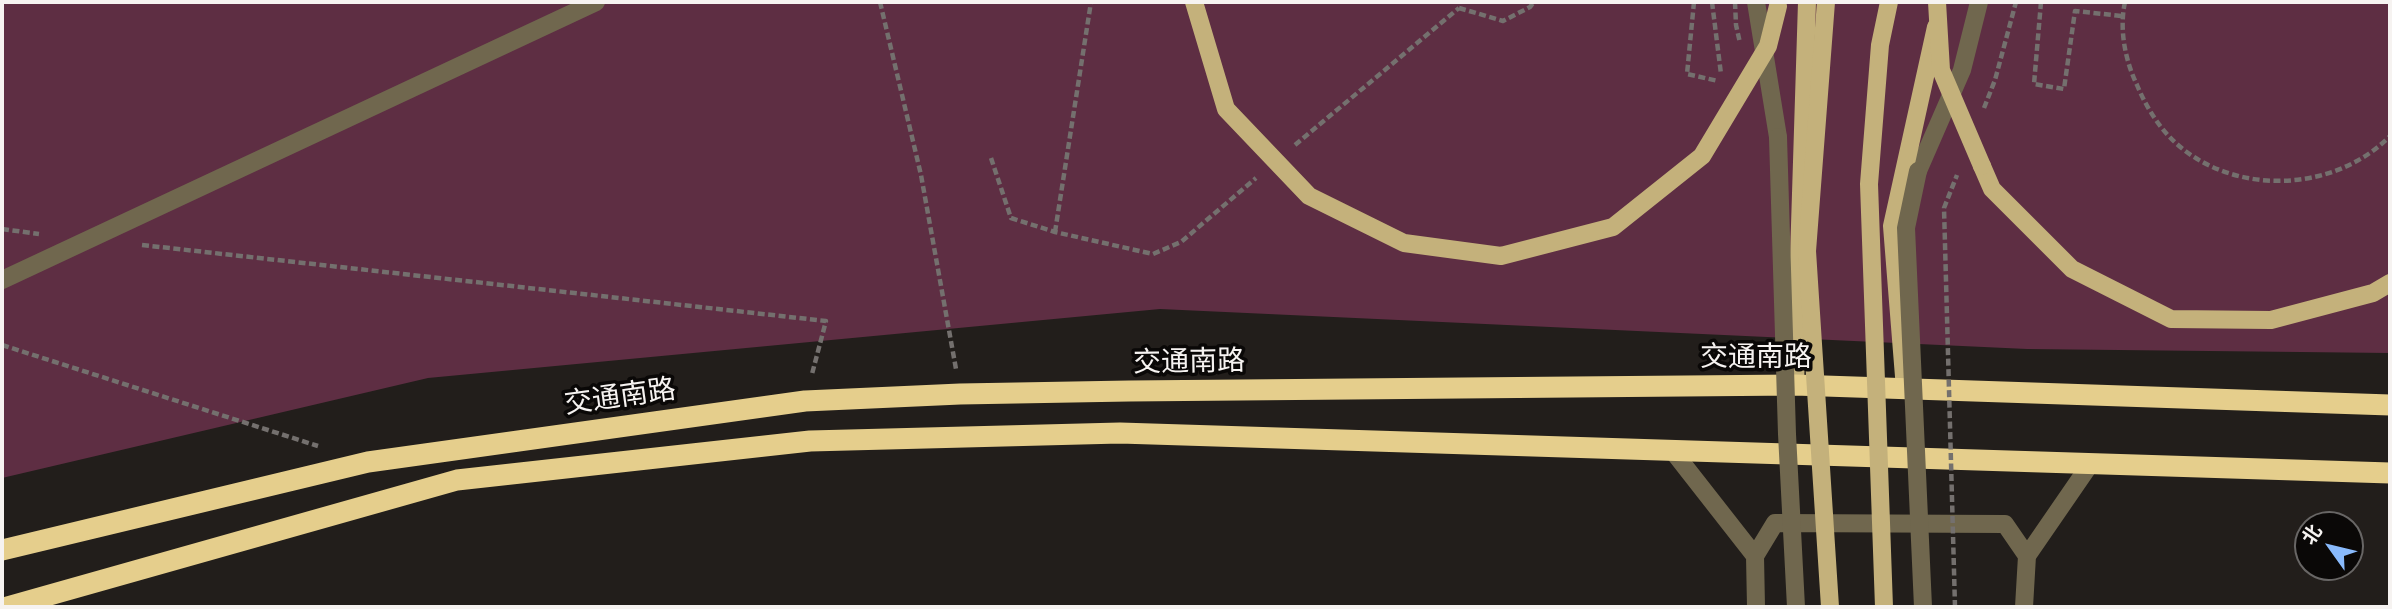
<!DOCTYPE html>
<meta charset="utf-8">
<style>
body{margin:0}
#map{position:relative;width:2392px;height:609px;overflow:hidden;background:#221e1b;font-family:"Alegreya Sans","Noto Sans SC",sans-serif}
canvas{display:block}
.frame{position:absolute;inset:0;border:4px solid #f6f3f1;pointer-events:none}
.north{position:absolute;left:2294px;top:511px;width:70px;height:70px;box-sizing:border-box;background:#0a0807;border:2px solid #686665;border-radius:50%;rotate:304deg;font-size:19px;font-weight:700;line-height:28px;text-align:center;color:#f6f3f1}
.north::after{content:'';display:block;margin:auto;width:24px;height:32px;background:#89bafc;clip-path:polygon(50% 0,100% 100%,50% 72%,0 100%)}
</style>
<div id="map">
<canvas width="2392" height="609"></canvas>
<div class="frame"></div>
<div class="north">北</div>
</div>
<script>
const context = document.querySelector('canvas').getContext('2d');
context.lineJoin = 'round';
function fill(path, color) { context.fillStyle = color; context.fill(path, 'evenodd'); }
function stroke(path, color, width, dash) { context.strokeStyle = color; context.lineWidth = width; context.lineCap = dash ? 'butt' : 'round'; context.setLineDash(dash || []); context.stroke(path); }
function write(font, color, halo, rows, align = 'center') {
  context.font = font + ' "Alegreya Sans","Noto Sans SC",sans-serif'; context.lineWidth = 7; context.setLineDash([]); context.textBaseline = 'middle'; context.strokeStyle = halo; context.fillStyle = color; for (const [text, x, y, turn = 0] of rows) {
    context.save(); context.translate(x, y); context.rotate((+turn || 0) * Math.PI / 180); context.textAlign = isNaN(turn) ? turn : align; if (halo) context.strokeText(text, 0, 0); context.fillText(text, 0, 0); context.restore();
  }
}
const green = new Path2D(`
 M 2,2 L 2390,2 L 2390,353 L 2027,349 L 1160,309 L 428,378 L 2,478 Z`);
const path = new Path2D(`
 M 880,2 L 921,175 L 956,369
 M 1694,2 L 1687,74 L 1718,81
 M 1712,2 L 1721,74
 M 2041,2 L 2034,84 L 2064,89 L 2075,11 L 2122,16
 M 2125,2 C 2119,29 2125,60 2137,85 C 2147,109 2162,133 2184,150 C 2244,196 2337,190 2390,136
 M 1459,8 L 1503,21 L 1530,7 L 1534,2
 M 1295,145 L 1459,8
 M 991,158 L 1011,218 L 1055,232 L 1153,254 L 1181,242 L 1256,178
 M 2,229 L 39,234
 M 1055,232 L 1091,2
 M 142,245 L 826,321 L 812,374
 M 2,345 L 318,446`);
const minor = new Path2D(`
 M 1756,2 L 1778,137
 M 1918,171 L 1962,70 L 1979,2
 M 2,280 L 596,2
 M 1672,450 L 1755,556 L 1756,607
 M 1755,556 L 1775,523 L 2005,524 L 2027,556
 M 2024,607 L 2027,556 L 2091,463`);
const major = new Path2D(`
 M 1982,166 L 1992,189 L 2072,269 L 2171,319 L 2271,320 L 2373,293 L 2390,283
 M 1795,385 L 1807,2
 M 1905,389 L 1892,226 L 1936,27`);
const highway = new Path2D(`
 M 2,550 L 368,462 L 805,401 L 960,394 L 1129,391 L 1795,385 L 2390,405
 M 7,607 L 457,480 L 810,441 L 1120,433 L 2390,473`);
const pathBridge = new Path2D(`
 M 1735,2 L 1736,25 L 1740,43
 M 1984,108 L 1995,80 L 2016,2
 M 1955,607 L 1944,208 L 1957,175`);
const minorBridge = new Path2D(`
 M 1778,137 L 1787,434 L 1796,607
 M 1918,171 L 1906,228 L 1923,607`);
const majorBridge = new Path2D(`
 M 1194,2 L 1226,109 L 1309,196 L 1404,243 L 1501,256 L 1613,227 L 1702,156 L 1768,46 L 1778,6
 M 1826,2 L 1807,251 L 1830,607
 M 1937,2 L 1941,70 L 1982,166
 M 1884,607 L 1869,184 L 1880,45 L 1889,2`);
const streetNames = [
 ["交通南路",1756,358],
 ["交通南路",1189,362,-1],
 ["交通南路",620,397,-8]
];
fill(green, '#5e2e43');
stroke(path, '#74706e', 4.5, [7, 3.5]);
stroke(minor, '#70674e', 18);
stroke(major, '#c4b17b', 18);
stroke(highway, '#e5ce8c', 21);
stroke(pathBridge, '#74706e', 4.5, [7, 3.5]);
stroke(minorBridge, '#70674e', 18);
stroke(majorBridge, '#c4b17b', 18);
write('28px', '#f6f3f1', '#0a0807', streetNames);
</script>
